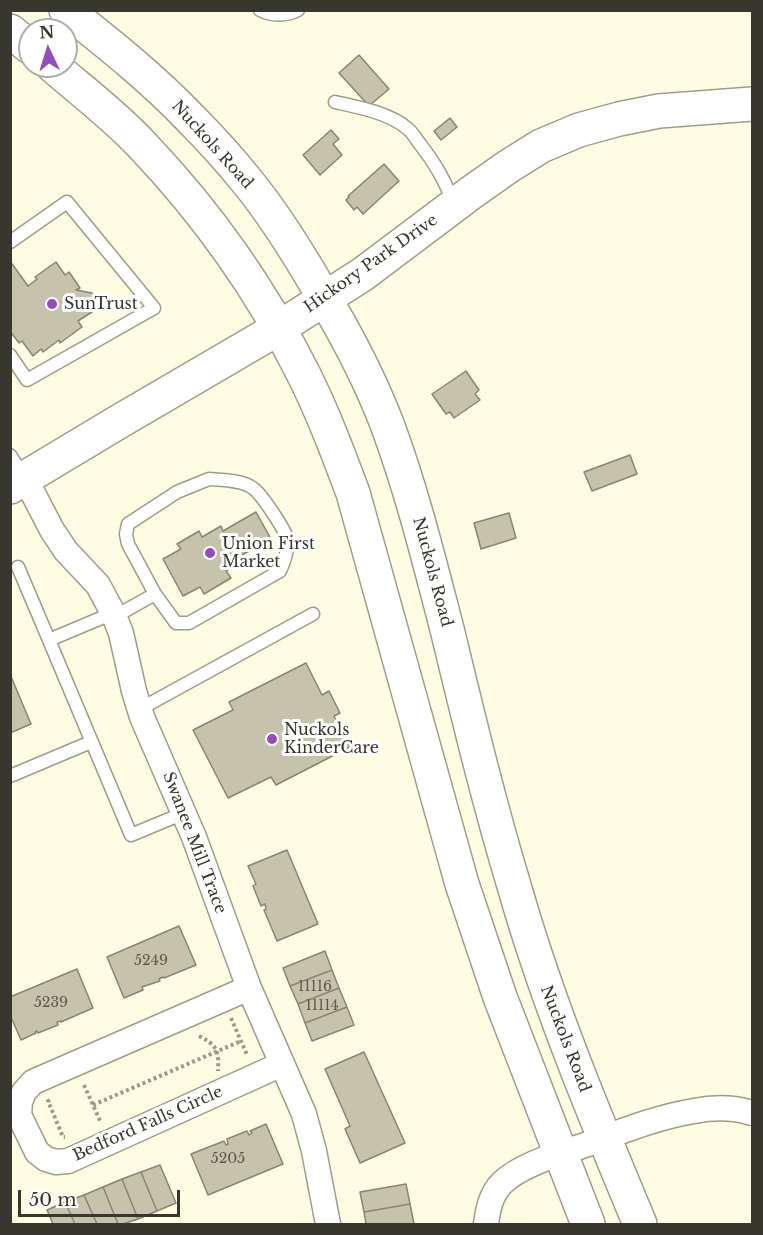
<!DOCTYPE html>
<style>
body{margin:0}
#map{position:relative;width:763px;height:1235px;overflow:hidden;background:#fffce4;font-family:"Libre Baskerville",serif}
canvas{display:block}
.frame{position:absolute;inset:0;border:12px solid #38372d;pointer-events:none}
.north{position:absolute;left:18px;top:18px;width:60px;height:60px;box-sizing:border-box;background:#fff;border:2px solid #afafab;border-radius:50%;rotate:356deg;font-size:16px;font-weight:700;line-height:24px;text-align:center;color:#38372d}
.north::after{content:'';display:block;margin:auto;width:21px;height:27px;background:#964cbe;clip-path:polygon(50% 0,100% 100%,50% 72%,0 100%)}
.scale{position:absolute;left:18px;top:1190px;width:162px;height:27px;box-sizing:border-box;border:3px solid #38372d;border-top:0;padding-left:8px;font-size:18px;line-height:21px;white-space:nowrap;color:#38372d;-webkit-text-stroke:4px #fff;paint-order:stroke}
</style>
<div id="map">
<canvas width="763" height="1235"></canvas>
<div class="frame"></div>
<div class="north">N</div>
<div class="scale">50 m</div>
</div>
<script>
const context = document.querySelector('canvas').getContext('2d');
context.lineJoin = 'round';
function fill(path, color) { context.fillStyle = color; context.fill(path, 'evenodd'); }
function stroke(path, color, width, dash) { context.strokeStyle = color; context.lineWidth = width; context.lineCap = dash ? 'butt' : 'round'; context.setLineDash(dash || []); context.stroke(path); }
function write(font, color, halo, rows, align = 'center') {
  context.font = font + ' "Libre Baskerville",serif'; context.lineWidth = 6; context.setLineDash([]); context.textBaseline = 'middle'; context.strokeStyle = halo; context.fillStyle = color; for (const [text, x, y, turn = 0] of rows) {
    context.save(); context.translate(x, y); context.rotate((+turn || 0) * Math.PI / 180); context.textAlign = isNaN(turn) ? turn : align; if (halo) context.strokeText(text, 0, 0); context.fillText(text, 0, 0); context.restore();
  }
}
const building = new Path2D(`
 M 359,55 L 389,89 L 369,106 L 339,73 Z
 M 450,118 L 457,127 L 441,140 L 434,131 Z
 M 331,130 L 339,139 L 333,144 L 342,155 L 320,175 L 303,155 Z
 M 384,164 L 399,181 L 363,214 L 357,207 L 354,210 L 346,200 L 349,197 L 348,196 Z
 M 10,261 L 28,286 L 37,279 L 35,277 L 56,262 L 65,275 L 69,272 L 80,288 L 76,290 L 92,293 L 94,296 L 92,312 L 78,321 L 82,327 L 60,343 L 59,340 L 43,352 L 41,349 L 33,356 L 22,341 L 19,343 L 10,331 Z
 M 466,371 L 479,390 L 475,394 L 480,400 L 454,418 L 450,412 L 446,414 L 432,394 Z
 M 630,455 L 637,474 L 592,491 L 584,472 Z
 M 256,512 L 271,539 L 238,557 L 241,562 L 226,571 L 231,578 L 204,594 L 200,587 L 183,596 L 163,559 L 181,549 L 177,544 L 199,531 L 202,537 L 221,526 L 223,531 Z
 M 509,513 L 516,538 L 481,549 L 474,523 Z
 M 306,663 L 322,695 L 329,691 L 340,713 L 334,716 L 350,747 L 276,785 L 271,777 L 228,798 L 193,730 L 233,710 L 229,702 Z
 M 10,674 L 31,724 L 10,733 Z
 M 287,850 L 318,924 L 277,941 L 264,910 L 266,909 L 265,904 L 261,906 L 253,886 L 256,884 L 248,866 Z
 M 179,926 L 196,965 L 164,978 L 163,977 L 159,979 L 160,981 L 142,987 L 143,990 L 124,998 L 107,957 Z
 M 325,951 L 332,970 L 290,986 L 283,968 Z
 M 77,969 L 93,1008 L 61,1022 L 61,1021 L 57,1022 L 58,1025 L 38,1033 L 37,1031 L 35,1032 L 36,1033 L 21,1040 L 10,1015 L 10,997 Z
 M 332,970 L 339,988 L 298,1004 L 290,986 Z
 M 339,988 L 347,1007 L 305,1023 L 298,1004 Z
 M 347,1007 L 354,1025 L 312,1041 L 305,1023 Z
 M 364,1052 L 405,1143 L 360,1163 L 345,1129 L 350,1126 L 325,1069 Z
 M 266,1124 L 283,1164 L 208,1195 L 191,1154 L 224,1141 L 226,1145 L 228,1144 L 227,1139 L 247,1131 L 249,1135 L 252,1133 L 250,1131 Z
 M 160,1165 L 176,1203 L 157,1211 L 141,1172 Z
 M 141,1172 L 157,1211 L 138,1219 L 122,1179 Z
 M 122,1179 L 138,1219 L 123,1224 L 118,1224 L 103,1187 Z
 M 406,1184 L 410,1204 L 364,1212 L 360,1192 Z
 M 103,1187 L 118,1224 L 97,1224 L 84,1195 Z
 M 84,1195 L 97,1224 L 75,1224 L 65,1202 Z
 M 65,1202 L 75,1224 L 53,1224 L 47,1210 Z
 M 410,1204 L 414,1224 L 366,1224 L 364,1212 Z`);
const path = new Path2D(`
 M 231,1018 L 247,1055
 M 199,1036 C 217,1045 219,1051 218,1071
 M 84,1085 L 101,1123
 M 50,1100 L 48,1101 L 63,1137 L 65,1137
 M 93,1105 L 241,1041`);
const lane = new Path2D(`
 M 260,10 C 271,16 287,16 298,10
 M 335,102 C 358,107 390,113 408,129 C 413,133 416,139 420,144 C 436,165 444,179 454,204
 M 10,242 L 67,202 L 154,308 L 27,380 L 10,355
 M 10,455 L 24,477
 M 209,479 C 222,480 244,480 254,489 C 262,495 286,531 287,539 C 289,550 284,562 280,571 L 189,623 L 176,623 L 155,594 L 128,544 L 126,534 L 128,524 L 177,492 Z
 M 18,567 L 49,640 L 113,613
 M 114,617 L 155,594
 M 49,640 L 131,835 L 184,813
 M 140,709 L 313,614
 M 10,776 L 91,742`);
const street = new Path2D(`
 M 25,478 L 52,530 L 66,551 L 98,585 L 113,613 L 121,633 L 134,691 L 142,717 L 194,837 L 249,988 L 304,1114 L 314,1151 L 328,1224
 M 249,988 L 33,1082 L 24,1092 L 20,1102 L 19,1115 L 37,1152 L 46,1159 L 56,1162 L 68,1161 L 282,1064
 M 486,1224 C 488,1209 491,1194 502,1183 C 522,1164 559,1154 585,1145 C 620,1132 657,1117 694,1111 C 714,1107 733,1107 752,1113`);
const secondary = new Path2D(`
 M 66,10 C 109,44 153,79 191,119 C 210,138 229,159 246,180 C 274,214 297,251 319,289 C 345,332 369,377 387,424 C 412,491 429,560 447,629 C 468,716 489,803 515,889 C 548,1004 594,1114 640,1224
 M 10,31 L 30,47
 M 53,66 C 83,92 115,116 142,145 C 207,213 262,291 304,375 C 323,413 338,453 353,493 L 462,884 L 500,997 L 588,1224
 M 10,487 L 120,421 L 279,328 L 363,274 L 472,192 L 509,166 L 541,146 L 579,130 L 619,119 L 659,111 L 752,104`);
const markers = [
 [52,304,6,"#964cbe"],
 [210,553,6,"#964cbe"],
 [272,739,6,"#964cbe"]
];
const numberNames = [
 ["5249",151,961],
 ["11116",315,987],
 ["5239",51,1003],
 ["11114",322,1006],
 ["5205",228,1159]
];
const streetNames = [
 ["Nuckols Road",212,145,48],
 ["Hickory Park Drive",371,264,-35],
 ["Nuckols Road",432,572,75],
 ["Swanee Mill Trace",194,843,69],
 ["Nuckols Road",565,1039,69],
 ["Bedford Falls Circle",148,1124,-24]
];
const poiNames = [
 ["SunTrust",64,304],
 ["Union First",222,544],
 ["Market",222,562],
 ["Nuckols",284,730],
 ["KinderCare",284,748]
];
fill(building, '#c6c3ac');
stroke(building, '#888570', 1.5);
stroke(lane, '#a09d87', 15);
stroke(street, '#a09d87', 27);
stroke(secondary, '#a09d87', 36);
stroke(path, '#9b9988', 4, [3, 3]);
stroke(lane, '#fff', 12);
stroke(street, '#fff', 24);
stroke(secondary, '#fff', 33);
for (const [x, y, r, color] of markers) { const dot = new Path2D(); dot.arc(x, y, r, 0, 2 * Math.PI); context.fillStyle = color; context.fill(dot); stroke(dot, '#fff', 2); }
write('14px', '#5c5a4d', null, numberNames);
write('16px', '#38372d', '#fff', streetNames);
write('16px', '#38372d', '#fff', poiNames, 'left');
</script>
